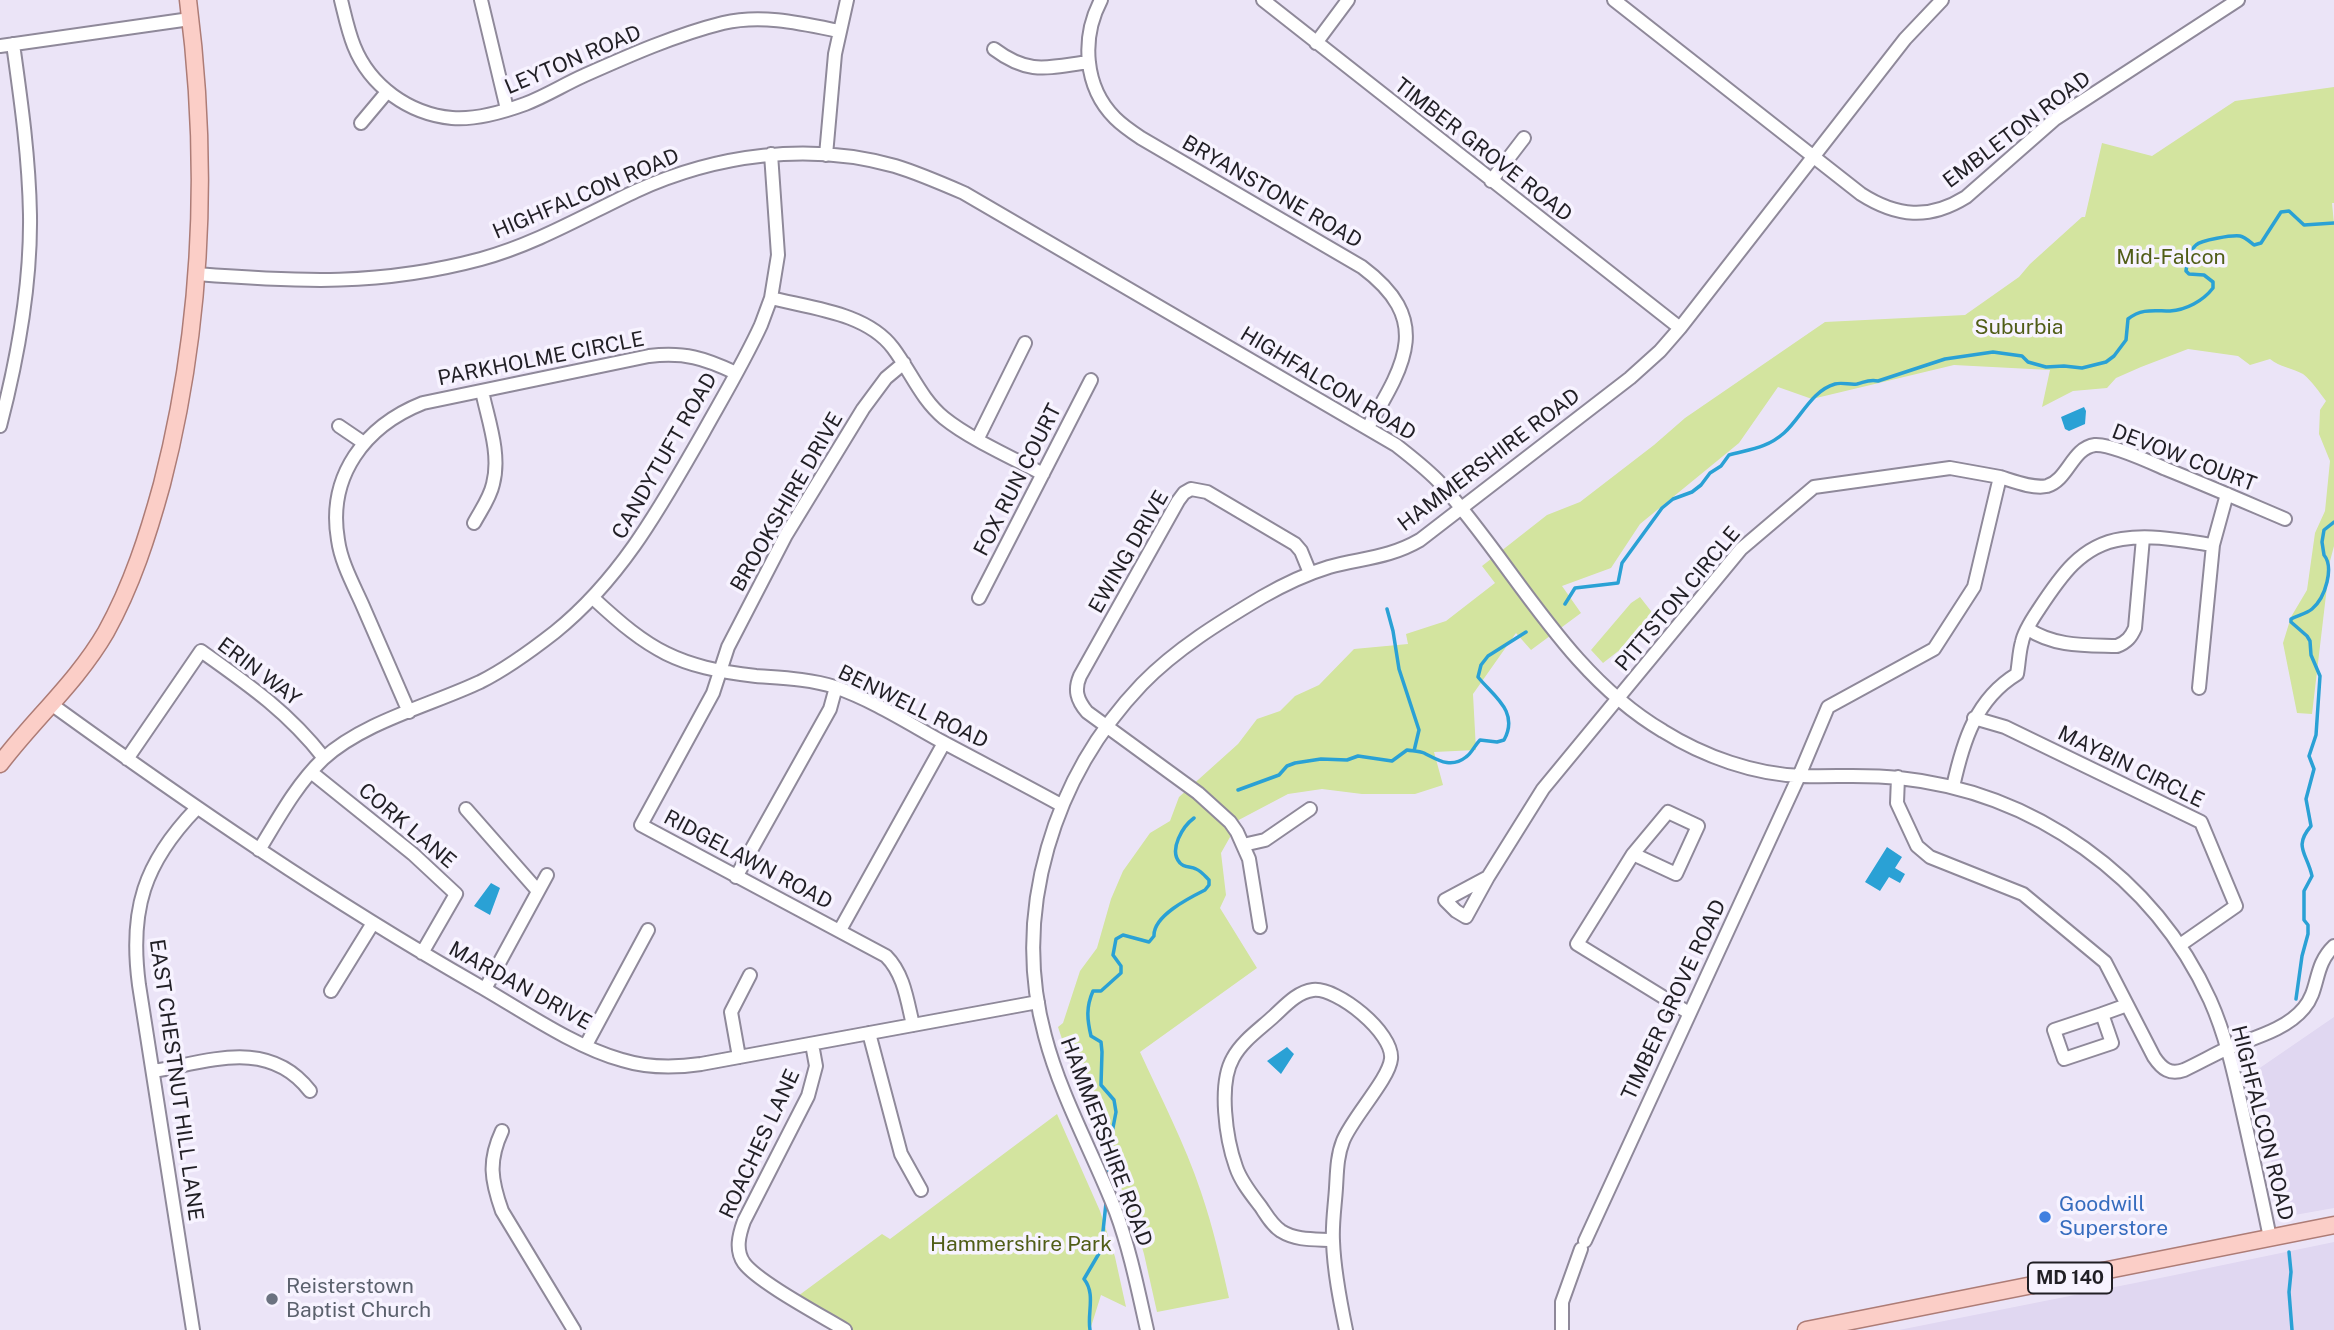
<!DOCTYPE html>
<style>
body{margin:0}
canvas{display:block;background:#ebe4f7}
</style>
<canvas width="2334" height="1330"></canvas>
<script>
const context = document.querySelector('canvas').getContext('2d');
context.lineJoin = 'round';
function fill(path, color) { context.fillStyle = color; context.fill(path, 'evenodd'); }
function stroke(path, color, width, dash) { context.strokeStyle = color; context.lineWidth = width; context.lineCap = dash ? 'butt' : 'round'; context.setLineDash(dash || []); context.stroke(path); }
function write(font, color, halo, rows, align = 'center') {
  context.font = font + ' "Public Sans",sans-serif'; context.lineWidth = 7; context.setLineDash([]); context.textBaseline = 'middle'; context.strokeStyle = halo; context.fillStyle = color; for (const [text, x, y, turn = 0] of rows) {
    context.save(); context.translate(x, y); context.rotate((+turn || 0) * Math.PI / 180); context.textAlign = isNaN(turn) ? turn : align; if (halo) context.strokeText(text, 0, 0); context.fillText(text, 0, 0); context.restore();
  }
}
const built = new Path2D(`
 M 2334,1017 L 2334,1208 L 2289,1216 L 2283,1211 L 2251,1074 Z
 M 2334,1242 L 2334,1330 L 1899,1330 L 2170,1276 Z`);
const green = new Path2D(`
 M 2334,87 L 2334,203 L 2332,203 L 2334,224 L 2334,546 L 2330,561 L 2312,714 L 2297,713 L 2283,643 L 2291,617 L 2307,590 L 2315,533 L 2325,511 L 2330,461 L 2319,434 L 2320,410 L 2326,401 C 2319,392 2312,381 2303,374 C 2292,368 2280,367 2270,359 L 2250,365 L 2238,356 L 2188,349 L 2141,367 L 2116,378 L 2107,388 L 2073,391 L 2042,407 L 2050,370 L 1954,365 L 1812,399 L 1778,387 L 1739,443 L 1640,524 L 1611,568 L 1562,586 L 1581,613 L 1531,650 L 1516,633 L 1473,694 L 1476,750 L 1434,752 L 1443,785 L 1415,794 L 1362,794 L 1322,789 L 1288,794 L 1233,823 L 1234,830 L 1221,853 L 1226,895 L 1220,908 L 1257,968 L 1140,1052 C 1161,1098 1185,1144 1201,1192 C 1213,1227 1221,1262 1229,1298 L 1157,1312 L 1144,1254 L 1132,1213 L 1081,1096 L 1058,1027 L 1063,1023 L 1080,971 L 1097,948 L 1111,899 L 1123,871 L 1150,833 L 1170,821 L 1179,797 L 1238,744 L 1257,719 L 1280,711 L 1295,696 L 1319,685 L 1354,649 L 1408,644 L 1406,634 L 1446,621 L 1495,583 L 1482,566 L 1547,515 L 1580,502 L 1654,445 L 1685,418 L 1825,322 L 1965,315 L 2019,277 L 2030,264 L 2082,217 L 2085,217 L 2102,143 L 2152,156 L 2235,101 Z
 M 1640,597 L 1658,620 L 1603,663 L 1591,650 L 1631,603 Z
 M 1057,1114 L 1100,1211 L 1115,1257 L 1126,1307 L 1101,1295 L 1090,1330 L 853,1330 L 798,1296 L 882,1234 L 890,1239 Z`);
const water = new Path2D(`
 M 2084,407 L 2086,411 L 2085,424 L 2069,431 L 2065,429 L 2061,417 Z
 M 1887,847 L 1902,857 L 1895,868 L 1905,874 L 1900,883 L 1889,877 L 1880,891 L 1865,882 Z
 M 491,883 L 500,888 L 490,915 L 474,906 Z
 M 1287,1047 L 1294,1054 L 1281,1074 L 1267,1061 Z`);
const stream = new Path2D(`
 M 1565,604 L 1575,588 L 1618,583 L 1622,563 L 1662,508 L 1673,499 L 1692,492 L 1701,485 L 1710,473 L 1721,466 L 1729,455 C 1751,449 1767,448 1784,433 C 1801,418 1811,391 1835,384 C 1842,382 1850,385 1857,384 C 1865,382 1869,379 1878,381 L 1945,359 L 1993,352 L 2022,356 L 2028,362 L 2046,367 L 2064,366 L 2082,368 L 2106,362 L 2114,356 L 2126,340 L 2128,319 C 2142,308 2154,311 2170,311 C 2186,310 2203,301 2213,288 L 2213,282 L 2204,275 L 2189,274 L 2186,271 C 2187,262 2189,251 2196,245 C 2201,240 2232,235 2240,236 C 2245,237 2249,241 2254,245 L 2261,243 L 2281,212 L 2289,211 L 2304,225 L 2334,223
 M 1387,609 L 1393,631 L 1399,669 L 1419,730 L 1414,751
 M 1238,790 L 1279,775 L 1287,766 L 1295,763 L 1321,759 L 1347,760 L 1358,756 L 1392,761 L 1407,750 C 1412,751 1419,751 1424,753 C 1438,760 1451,769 1466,757 C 1472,753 1474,746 1480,740 L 1497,742 L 1504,740 C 1520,711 1492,695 1478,677 L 1481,665 L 1488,656 L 1526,632
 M 2296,999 L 2302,956 L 2308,934 L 2308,925 L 2304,920 L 2304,891 L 2312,876 C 2307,853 2293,847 2311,826 L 2306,799 L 2314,769 L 2309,756 L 2316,735 L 2320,676 L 2311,655 L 2310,641 L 2307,636 L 2291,622 L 2291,619 C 2298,615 2306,614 2312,609 C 2326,597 2334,567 2324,555 L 2322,542 L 2324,530 L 2334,522
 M 1108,1181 L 1111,1138 L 1116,1112 L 1114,1100 L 1101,1085 L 1102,1052 L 1101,1042 L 1091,1036 C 1087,1019 1086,1007 1093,991 L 1101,991 L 1121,973 L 1121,966 L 1113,955 L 1116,939 L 1123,935 L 1149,942 L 1154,936 C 1153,916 1189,898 1205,890 L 1209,885 L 1209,880 C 1205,876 1201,871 1196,869 C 1191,866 1184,868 1180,863 C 1168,850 1183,826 1194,818
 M 2289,1252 L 2291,1272 L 2289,1292 L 2292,1330
 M 1090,1330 C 1087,1313 1096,1294 1084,1279 L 1101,1250 L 1106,1203`);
const minor = new Path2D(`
 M 341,0 C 345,16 348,31 354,46 C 370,86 409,114 452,118 C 476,120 503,112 525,104 C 546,96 563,85 583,76 C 628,56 675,35 723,23 C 762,14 800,23 839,31
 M 481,0 L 507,109
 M 1101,0 C 1081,38 1084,87 1115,118 C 1123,126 1132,132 1141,138 L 1362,267 C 1433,320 1405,364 1368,427
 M 1263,0 L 1680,328
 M 1614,0 L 1861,194 C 1897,217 1929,220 1966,197 L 2055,119 L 2238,0
 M 1316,43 L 1348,0
 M 0,46 L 190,19
 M 994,49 C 1030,76 1049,67 1089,62
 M 361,123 L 387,92
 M 826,155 L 835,54 L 847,0
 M 1491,181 L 1524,138
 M 197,274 C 300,282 380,286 481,259 C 536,244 585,215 636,191 C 717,154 809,142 895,166 C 918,173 941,183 964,193 L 1396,445 C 1411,457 1427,469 1440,483 C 1514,565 1565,673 1663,731 C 1703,756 1755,775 1803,776 C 1835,777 1867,774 1899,778 C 2034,792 2154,877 2210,1000 C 2227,1038 2235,1078 2244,1118 C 2253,1158 2262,1198 2270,1238
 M 771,298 C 811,308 867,313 893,348 C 911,372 921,399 944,418 C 970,439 1013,458 1043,474
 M 904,363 L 886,378 L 863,409 L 786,535 L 728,647 L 713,693 L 641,825 L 886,956 C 904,974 907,1000 913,1025
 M 0,426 C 18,357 31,286 30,215 C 29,157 21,101 13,44
 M 339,426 L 364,443
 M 978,438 L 1025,343
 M 2000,477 C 2013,481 2033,489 2047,486 C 2068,480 2072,448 2095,445 C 2112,444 2150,462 2166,469 C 2206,485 2245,502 2285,519
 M 474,523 C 481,510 490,498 493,484 C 501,454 488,420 482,391
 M 593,598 C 650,651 677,667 756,676 C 782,678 810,679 835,687 C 872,700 905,721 939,740 C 980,762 1021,783 1061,805
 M 979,598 L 1091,380
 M 2028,629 C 2055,647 2086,645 2117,646 C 2127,642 2131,637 2135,628 L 2143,538
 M 2199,688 L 2213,545 L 2227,494
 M 51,704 C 189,804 329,900 476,984 C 520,1009 574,1047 622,1060 C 648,1068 674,1068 701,1064 L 1038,1002
 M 409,712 C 393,676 378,640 362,604 C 353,584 341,562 338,540 C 327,476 365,426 423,403 L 649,356 C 685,352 704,358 736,373
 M 1974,718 L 2005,727 L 2201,822 L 2236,906 L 2180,945
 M 127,759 L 201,651 C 249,685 288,712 324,758
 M 311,772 L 413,854 L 456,894 L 422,953
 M 1898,777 L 1897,803 L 1917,846 L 1930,857 L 2023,894 L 2105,962 L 2154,1057 C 2162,1069 2170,1075 2184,1070 C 2199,1063 2213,1055 2228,1048 C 2253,1038 2286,1030 2304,1008 C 2320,989 2313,966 2334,946
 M 1953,787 C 1963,741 1976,699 2017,674 C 2019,663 2019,652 2022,642 C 2024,631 2033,618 2039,609 C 2060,577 2081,545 2122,539 C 2152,534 2184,541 2213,545
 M 466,809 L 538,891
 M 1243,845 L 1265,840 L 1310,809
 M 259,850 C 278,819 296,785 323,759 C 363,722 431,705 480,682 C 506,669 532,650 555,632 C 622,578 661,506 703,433 C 723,397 744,362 761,325 L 771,298 L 778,255 L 771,154
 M 1633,854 L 1676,874 L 1698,826 L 1668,812 L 1633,854 L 1577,944 L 1689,1013
 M 736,877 L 830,709 L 836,687
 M 1488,877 L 1466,917 L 1456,911 L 1445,900 L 1488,877 L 1543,789 L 1741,549 L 1814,487 L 1950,468 L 2000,477 L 1974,587 L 1934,649 L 1828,707 L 1799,776 L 1585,1241
 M 1260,927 L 1249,859 L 1237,832 L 1230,822 L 1198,793 L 1087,712 C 1077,700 1074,690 1080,676 L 1178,501 L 1184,493 L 1191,489 L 1207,492 L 1295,544 L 1301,551 L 1310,573
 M 840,930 L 944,743
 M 485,989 L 547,875
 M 331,991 L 373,923
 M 2102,1014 L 2054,1030 L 2064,1059 L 2112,1043 L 2102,1014 L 2127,1005
 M 869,1033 L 901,1154 L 921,1190
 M 812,1044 L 816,1066 L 808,1096 L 744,1221 C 739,1235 735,1250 744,1263 C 758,1282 822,1316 845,1330
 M 586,1045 L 648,930
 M 739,1057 L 731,1012 L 750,975
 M 154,1071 C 210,1061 269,1038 310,1091
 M 502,1131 C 488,1161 491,1180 502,1211 L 574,1330
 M 1333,1240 C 1315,1239 1297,1241 1281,1231 C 1272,1225 1267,1216 1261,1207 C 1252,1195 1241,1182 1236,1167 C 1226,1139 1218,1084 1233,1058 C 1242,1041 1260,1029 1274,1016 C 1285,1006 1297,992 1313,990 C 1337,987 1394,1033 1391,1059 C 1389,1079 1352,1118 1343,1141 C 1337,1156 1337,1172 1336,1188 C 1335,1205 1332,1223 1333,1241 C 1334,1271 1340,1301 1346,1330
 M 193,1330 L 139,985 C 129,910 144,863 196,809
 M 1147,1330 C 1138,1290 1130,1250 1116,1212 C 1093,1153 1061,1097 1045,1036 C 1011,911 1054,776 1142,684 C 1176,649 1220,622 1262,597 C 1283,585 1306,574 1329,567 C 1362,558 1389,558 1420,540 L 1630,378 L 1660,351 L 1680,328 L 1905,39 L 1942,0
 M 1562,1330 L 1562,1302 L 1581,1249`);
const major = new Path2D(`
 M 0,764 C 34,719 77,682 106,632 C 132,585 148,535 162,484 C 203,325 209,162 188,0
 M 1806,1330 L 2334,1225`);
const markers = [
 [2045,1217,7,"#3f7fe0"],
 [272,1299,7,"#6b7280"]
];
const shields = [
 [2070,1278,84]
];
const shieldNames = [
 ["MD 140",2070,1278]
];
const streetNames = [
 ["LEYTON ROAD",573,60,-23],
 ["EMBLETON ROAD",2017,130,-37],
 ["TIMBER GROVE ROAD",1483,150,38],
 ["BRYANSTONE ROAD",1272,192,30],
 ["HIGHFALCON ROAD",586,194,-23],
 ["PARKHOLME CIRCLE",541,359,-11],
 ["HIGHFALCON ROAD",1328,384,31],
 ["CANDYTUFT ROAD",665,456,-60],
 ["DEVOW COURT",2184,458,21],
 ["HAMMERSHIRE ROAD",1489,460,-37],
 ["FOX RUN COURT",1018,480,-63],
 ["BROOKSHIRE DRIVE",787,502,-60],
 ["EWING DRIVE",1129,552,-60],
 ["PITTSTON CIRCLE",1678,599,-50],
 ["ERIN WAY",259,672,37],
 ["BENWELL ROAD",913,707,26],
 ["MAYBIN CIRCLE",2131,767,26],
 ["CORK LANE",407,826,40],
 ["RIDGELAWN ROAD",748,860,28],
 ["MARDAN DRIVE",520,986,29],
 ["TIMBER GROVE ROAD",1674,1000,-65],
 ["EAST CHESTNUT HILL LANE",176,1080,82],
 ["HIGHFALCON ROAD",2262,1123,76],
 ["HAMMERSHIRE ROAD",1106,1142,69],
 ["ROACHES LANE",760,1144,-65]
];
const parkNames = [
 ["Mid-Falcon",2171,258],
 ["Suburbia",2019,328],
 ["Hammershire Park",1021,1245]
];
const shopNames = [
 ["Goodwill",2059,1205],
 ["Superstore",2059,1229]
];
const worshipNames = [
 ["Reisterstown",286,1287],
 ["Baptist Church",286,1311]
];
fill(built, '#e0d7f1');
fill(green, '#d3e49f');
fill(water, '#2aa1d5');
stroke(stream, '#2aa1d5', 3.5);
stroke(minor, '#8f899a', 16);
stroke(major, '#ad7c76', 19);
stroke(minor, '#fff', 12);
stroke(major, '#fbcec7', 16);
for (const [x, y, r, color] of markers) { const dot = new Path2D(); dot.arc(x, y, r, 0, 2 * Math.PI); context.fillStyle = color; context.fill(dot); stroke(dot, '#f7f3ff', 2.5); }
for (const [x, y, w] of shields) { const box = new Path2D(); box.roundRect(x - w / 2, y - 15.5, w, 31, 5); context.fillStyle = '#f7f3ff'; context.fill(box); stroke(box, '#211f25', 2); }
write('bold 19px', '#211f25', null, shieldNames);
write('21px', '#211f25', '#f7f3ff', streetNames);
write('21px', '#505d17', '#f7f3ff', parkNames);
write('21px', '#366cbe', '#f7f3ff', shopNames, 'left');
write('21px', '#5b616d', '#f7f3ff', worshipNames, 'left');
</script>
